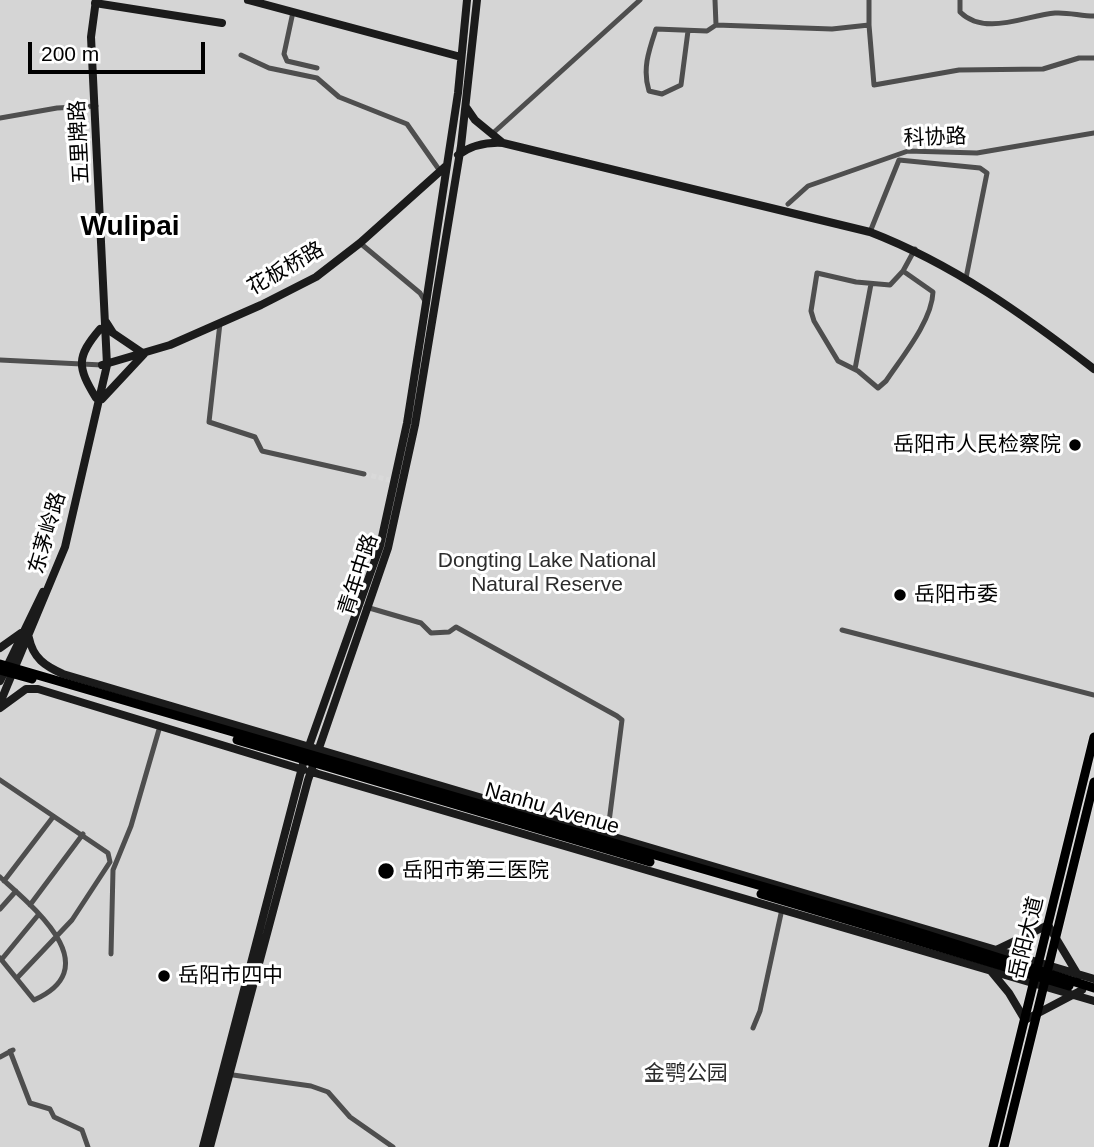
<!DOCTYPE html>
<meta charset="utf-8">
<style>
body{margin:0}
#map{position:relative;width:1094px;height:1147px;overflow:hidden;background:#fff;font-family:Helvetica,sans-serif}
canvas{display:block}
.scale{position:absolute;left:28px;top:42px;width:177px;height:32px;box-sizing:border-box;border:4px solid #000;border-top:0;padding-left:9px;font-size:21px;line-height:24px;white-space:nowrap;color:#000;-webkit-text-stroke:5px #fff;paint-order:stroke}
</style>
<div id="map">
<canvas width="1094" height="1147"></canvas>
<div class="scale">200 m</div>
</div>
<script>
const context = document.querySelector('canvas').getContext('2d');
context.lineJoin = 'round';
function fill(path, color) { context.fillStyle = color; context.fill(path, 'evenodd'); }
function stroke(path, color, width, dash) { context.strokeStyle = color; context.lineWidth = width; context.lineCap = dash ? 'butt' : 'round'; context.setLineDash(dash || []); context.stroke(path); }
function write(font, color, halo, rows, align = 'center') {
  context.font = font + ' Helvetica,"Noto Sans SC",sans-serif'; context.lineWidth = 6; context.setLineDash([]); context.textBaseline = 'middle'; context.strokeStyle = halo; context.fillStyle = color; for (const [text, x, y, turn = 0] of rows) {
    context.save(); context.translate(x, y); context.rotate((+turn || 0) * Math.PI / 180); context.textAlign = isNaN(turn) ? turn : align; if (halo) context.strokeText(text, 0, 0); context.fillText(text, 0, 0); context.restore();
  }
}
const green = new Path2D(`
 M 0,0 L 1094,0 L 1094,1147 L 0,1147 Z`);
const streetTunnel = new Path2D(`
 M 364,474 L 394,481`);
const street = new Path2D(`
 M 960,0 L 960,12 C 985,37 1027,15 1055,13 C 1068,12 1081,16 1094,16
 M 293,12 L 284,54 L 287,61 L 317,68
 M 716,25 L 832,29 L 869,25 L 869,0
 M 869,25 L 874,85 L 959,70 L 1043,69 L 1079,58 L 1094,58
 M 688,31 L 681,85 L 662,94 L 649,91 C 642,69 649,50 656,29 L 707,31 L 716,25 L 715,0
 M 241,55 L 269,68 L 317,78 L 339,97 L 407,124 L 440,171
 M 0,118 L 57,108 L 96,106
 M 492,134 L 640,0
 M 788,204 L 808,186 L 908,151 L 977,153 L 1094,133
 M 870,232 L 899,160 L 980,168 L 987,173 L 966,278
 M 360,243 L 420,293 L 425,301
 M 903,271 L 933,292 C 932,321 902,357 886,381 L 878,388 L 858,371 L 838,361 L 814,321 L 811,311 L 817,273 L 856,282 L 890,285 L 903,271 L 915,249
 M 220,323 L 209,422 L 255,437 L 262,451 L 364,474
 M 0,360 L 102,365
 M 855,369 L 871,284
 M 366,607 L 421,623 L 431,633 L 449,632 L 456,627 L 617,716 L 622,720 L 609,822 L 605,834
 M 842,630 L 1094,695
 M 0,780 L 108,853 L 110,862 L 72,920 L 17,978
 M 0,877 C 33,907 108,967 34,1000 L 0,958
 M 4,881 L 53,817
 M 30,905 L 83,834
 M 0,909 L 16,891
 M 111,954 L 113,870 L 131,826 L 160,726
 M 2,959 L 39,914
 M 753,1028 L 760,1011 L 782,909
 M 10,1051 L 30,1103 L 50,1109 L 54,1117 L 82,1130 L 88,1147
 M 0,1057 L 13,1050
 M 226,1074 L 311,1086 L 328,1092 L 350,1117 L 393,1147`);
const secondary = new Path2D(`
 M 248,0 L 461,57
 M 95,3 L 222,23
 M 466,107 L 475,120 L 503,143
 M 458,155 C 472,145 486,142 503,143 L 870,232 C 953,264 1024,315 1094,369
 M 102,365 L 170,345 L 261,305 L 316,277 L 360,243 L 446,166
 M 96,398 C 77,367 76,357 100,329
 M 102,399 L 144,354 L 113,333 L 106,322
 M 29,638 C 33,658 45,666 63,674 L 1094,979
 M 0,648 L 21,633
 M 0,681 L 43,592
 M 0,703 L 65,547 L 107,365 L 91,37 L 96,0
 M 0,708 L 26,689 L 38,689 L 304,770
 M 315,773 L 1094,1001
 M 998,949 L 1048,925 L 1078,975
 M 990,970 L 1009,993 L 1025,1020 L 1082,990
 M 203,1147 L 304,760 L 380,546 L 407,423 L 426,303 L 458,93 L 467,0
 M 210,1147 L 308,780 L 388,548 L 415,425 L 461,146 L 477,0`);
const primary = new Path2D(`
 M 0,664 L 902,927 L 1094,988
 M 0,670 L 32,679
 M 237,740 L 650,862
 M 761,894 L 1069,986
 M 993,1147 L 1094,737
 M 1004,1147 L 1094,782`);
const secondaryBridge = new Path2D(`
 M 310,772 L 315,773`);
const markers = [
 [1075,445,7,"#000"],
 [900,595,7,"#000"],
 [386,871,9,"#000"],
 [164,976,7,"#000"]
];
const streetNames = [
 ["科协路",935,138,-2],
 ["五里牌路",80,142,-93],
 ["花板桥路",286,269,-30],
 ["东茅岭路",48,533,-74],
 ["青年中路",359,575,-72],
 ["Nanhu Avenue",552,809,16],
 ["岳阳大道",1027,938,-76]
];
const poiNames = [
 ["岳阳市人民检察院",1061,445,"right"],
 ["岳阳市委",914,595],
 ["岳阳市第三医院",402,871],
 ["岳阳市四中",178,976]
];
const parkNames = [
 ["Dongting Lake National",547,561],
 ["Natural Reserve",547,585],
 ["金鹗公园",686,1074]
];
const districtNames = [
 ["Wulipai",130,227]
];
fill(green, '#d5d5d5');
stroke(streetTunnel, '#d9d9d9', 5, [5, 2.5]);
stroke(primary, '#dbdbdb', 11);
stroke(street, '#4e4e4e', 5);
stroke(secondary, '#1b1b1b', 8);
stroke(primary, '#000', 9);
stroke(secondaryBridge, '#1b1b1b', 8);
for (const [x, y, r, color] of markers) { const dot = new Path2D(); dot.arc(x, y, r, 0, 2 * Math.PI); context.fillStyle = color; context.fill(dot); stroke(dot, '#fff', 2.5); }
write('21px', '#000', '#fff', streetNames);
write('21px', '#000', '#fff', poiNames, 'left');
write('21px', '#2c2c2c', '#fff', parkNames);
write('bold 28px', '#000', '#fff', districtNames);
</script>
